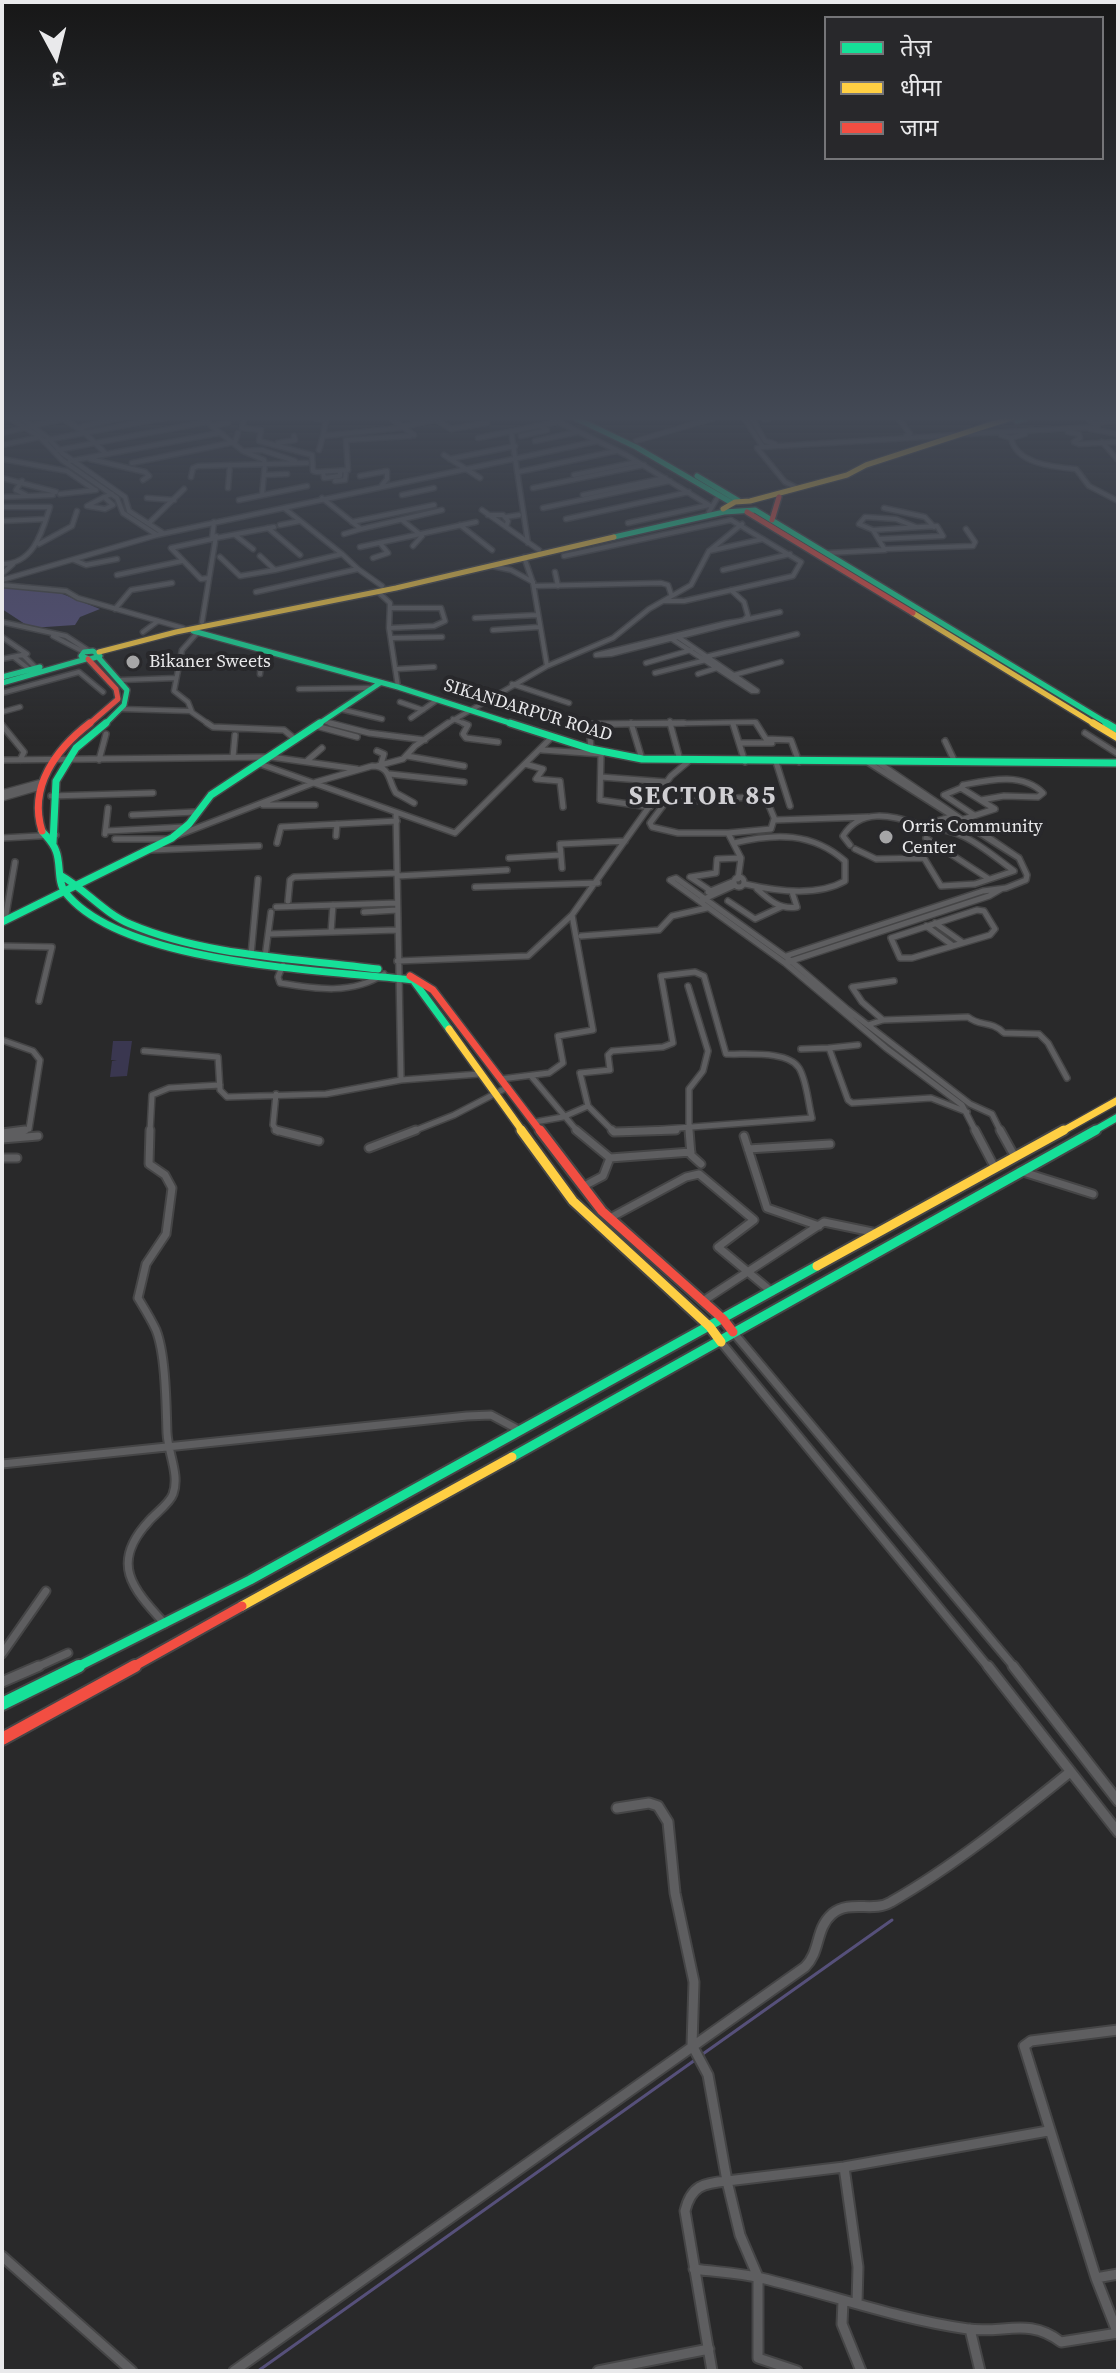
<!DOCTYPE html>
<meta charset="utf-8">
<style>
body{margin:0}
#map{position:relative;width:1120px;height:2373px;overflow:hidden;background:#29292a;font-family:"Source Serif 4","Noto Sans Devanagari",serif}
canvas{display:block}
.frame{position:absolute;inset:0;border:4px solid #e9e9eb;pointer-events:none}
.legend{position:absolute;left:824px;top:16px;width:280px;height:144px;box-sizing:border-box;background:#28282b;border:2px solid #757578;margin:0;padding:10px 14px;list-style:none;font-size:24px;color:#e9e9eb}
.legend li{display:flex;align-items:center;gap:16px;height:40px}
.legend b{width:40px;border:2px solid #757578}
.north{position:absolute;left:16px;top:16px;width:80px;height:80px;-webkit-text-stroke:6px #28282b;paint-order:stroke;rotate:173deg;font-size:22px;font-weight:700;line-height:32px;text-align:center;color:#e9e9eb}
.north::after{content:'';display:block;margin:auto;width:28px;height:36px;background:#e9e9eb;clip-path:polygon(50% 0,100% 100%,50% 72%,0 100%)}
</style>
<div id="map">
<canvas width="1120" height="2373"></canvas>
<div class="frame"></div>
<ul class="legend">
<li><b style="height:10px;background:#16e098"></b>तेज़</li>
<li><b style="height:10px;background:#ffcf43"></b>धीमा</li>
<li><b style="height:10px;background:#f24e42"></b>जाम</li>
</ul>
<div class="north">उ</div>
</div>
<script>
const context = document.querySelector('canvas').getContext('2d');
context.lineJoin = 'round';
function fill(path, color) { context.fillStyle = color; context.fill(path, 'evenodd'); }
function stroke(path, color, width, dash) { context.strokeStyle = color; context.lineWidth = width; context.lineCap = dash ? 'butt' : 'round'; context.setLineDash(dash || []); context.stroke(path); }
function write(font, color, halo, rows, align = 'center') {
  context.font = font + ' "Source Serif 4",serif'; context.lineWidth = 8; context.setLineDash([]); context.textBaseline = 'middle'; context.strokeStyle = halo; context.fillStyle = color; for (const [text, x, y, turn = 0] of rows) {
    context.save(); context.translate(x, y); context.rotate((+turn || 0) * Math.PI / 180); context.textAlign = isNaN(turn) ? turn : align; if (halo) context.strokeText(text, 0, 0); context.fillText(text, 0, 0); context.restore();
  }
}
const green = new Path2D(`
 M 113,1041 L 132,1041 L 127,1076 L 110,1077 L 112,1061 L 117,1060 L 111,1060 Z`);
const water = new Path2D(`
 M 2,587 L 60,593 L 100,609 L 80,617 L 75,625 L 31,628 L 2,609 Z`);
const stream = new Path2D(`
 M 700,2056 L 892,1920
 M 258,2371 L 695,2060`);
const streetFar3 = new Path2D(`
 M 17,415 L 48,438 L 62,453 L 125,497 L 129,511 L 163,533
 M 57,415 L 84,432 L 106,454
 M 198,415 L 243,451 L 264,460 L 265,464
 M 245,415 L 242,428 L 261,430 L 259,441 L 312,455 L 313,471 L 317,472 L 348,470 L 346,440 L 410,436
 M 301,415 L 326,420 L 323,436 L 398,428 L 456,415
 M 386,415 L 414,435
 M 544,415 L 626,455 L 712,507
 M 742,415 L 763,447 L 957,435
 M 750,415 L 765,441 L 775,444
 M 896,415 L 910,434 L 906,436
 M 763,417 L 770,418 L 765,419 Z
 M 10,418 L 40,437 L 62,460 L 117,498 L 123,513 L 157,535
 M 412,418 L 423,415
 M 436,420 L 451,429 L 487,423
 M 1094,423 L 1118,421
 M 212,426 L 228,423
 M 78,428 L 131,415
 M 1090,429 L 1118,434
 M 511,431 L 528,543
 M 1068,432 L 1079,434 L 1080,438 L 1074,442 L 1079,444 L 1118,442
 M 2,433 L 80,415
 M 965,434 L 1098,427 L 1083,415
 M 1001,435 L 1011,438 L 1025,434
 M 521,436 L 547,430 L 541,426
 M 478,438 L 558,422
 M 1011,438 C 1016,464 1054,467 1076,469 L 1089,486 L 1118,501
 M 47,440 L 179,415
 M 535,441 L 578,432
 M 636,441 L 724,415
 M 1102,442 L 1118,460
 M 278,443 L 295,440 L 294,436
 M 2,445 L 40,437
 M 763,447 L 757,448 L 785,482 L 795,487
 M 58,450 L 207,422
 M 319,450 L 323,436
 M 244,451 L 262,450 L 295,461
 M 444,455 L 480,478
 M 2,459 L 67,471 L 95,490
 M 90,459 L 145,472
 M 450,459 L 515,446
 M 70,461 L 219,433
 M 132,463 L 235,442 L 238,433
 M 323,472 L 324,478 L 340,476 L 340,471
 M 518,472 L 616,451
 M 264,475 L 287,474
 M 574,475 L 637,462
 M 360,476 L 387,471 L 387,479 L 382,485
 M 191,477 L 193,468 L 198,466 L 307,463
 M 2,478 L 56,492
 M 143,480 L 149,476 L 145,472
 M 22,481 L 16,490 L 26,495
 M 335,481 L 345,480 L 346,471
 M 228,488 L 230,465
 M 533,488 L 644,465
 M 60,494 L 96,490
 M 262,495 L 265,464
 M 402,495 L 434,488
 M 583,495 L 665,478
 M 2,497 L 53,495
 M 104,497 L 113,505 L 105,509 L 87,506 Z
 M 104,497 L 112,494
 M 147,498 L 174,500
 M 322,498 L 361,529 L 442,510
 M 239,500 L 307,486
 M 2,507 L 50,507 C 42,532 34,564 2,564
 M 543,508 L 670,481
 M 884,508 L 925,517 L 934,527
 M 482,510 L 539,550
 M 709,512 L 719,495
 M 488,515 L 503,515 L 508,521 L 506,527
 M 506,517 L 519,515
 M 566,519 L 689,492
 M 402,520 L 422,536 L 413,546
 M 2,521 L 46,519
 M 352,522 L 434,505
 M 149,523 L 184,489
 M 628,523 L 709,505
 M 280,525 L 300,521
 M 460,525 L 492,550
 M 268,528 L 300,555
 M 873,530 L 937,526 L 943,536 L 879,539
 M 344,534 L 361,529
 M 235,535 L 253,549
 M 216,538 L 274,527
 M 39,544 L 72,526 L 77,511
 M 360,547 L 476,522
 M 886,549 L 973,546 L 975,542 L 966,529
 M 709,551 L 763,539
 M 828,553 L 885,550 L 873,530 L 859,524 L 865,517 L 896,519 L 916,527
 M 564,556 L 731,520 L 801,562 L 793,576 L 684,601 L 663,601
 M 220,557 L 240,576 L 275,570 L 260,556
 M 373,558 L 388,553 L 380,543
 M 74,560 L 86,565 L 117,559
 M 492,566 L 511,570 L 533,582
 M 358,569 L 382,586
 M 275,570 L 342,554 L 284,508
 M 723,570 L 790,554
 M 555,572 L 558,586
 M 2,574 L 13,564
 M 117,575 L 182,561
 M 208,578 L 201,579 L 171,548 L 212,539 L 214,522
 M 2,580 L 157,535 L 598,441
 M 2,585 L 66,591 L 78,598 L 183,628
 M 534,586 L 661,583 L 668,585 L 671,594
 M 731,590 L 744,602 L 748,616 L 744,620
 M 256,592 L 358,569 L 342,554
 M 378,592 L 390,603 L 389,628 L 398,687
 M 115,609 L 131,590 L 172,583
 M 475,618 L 537,615
 M 740,621 L 611,654 L 596,655 L 727,623 Z
 M 740,621 L 780,612
 M 2,622 L 66,636 L 89,651
 M 202,622 L 216,536
 M 389,628 L 434,626 L 445,621 L 441,608 L 391,608
 M 493,630 L 539,627
 M 143,632 L 158,621
 M 53,636 L 84,652
 M 2,637 L 27,654 L 2,659
 M 392,638 L 442,637
 M 672,639 L 752,691 L 757,691 L 678,637
 M 23,655 L 36,668
 M 705,657 L 797,634
 M 15,658 L 29,669
 M 179,662 L 242,660
 M 646,663 L 691,650
 M 547,666 L 613,638 L 649,609 L 691,585 L 709,551 L 742,524
 M 397,669 L 434,667
 M 655,673 L 706,660
 M 260,674 L 262,650
 M 698,674 L 717,668
 M 734,675 L 781,662
 M 121,680 L 176,678
 M 512,684 L 569,703
 M 299,689 L 369,688
 M 2,693 L 79,672 L 103,692
 M 400,702 L 423,710
 M 122,709 L 190,711 L 210,725
 M 340,709 L 382,719
 M 2,712 L 20,707
 M 192,712 L 188,702 L 174,691 L 182,650 L 198,632
 M 411,718 L 437,700
 M 453,719 L 468,725
 M 323,721 L 338,725
 M 670,721 L 671,725
 M 445,725 L 547,666 L 533,583 L 524,557
 M 589,725 L 755,722 L 757,725`);
const streetFar2 = new Path2D(`
 M 207,723 L 213,727 L 284,730 L 296,740
 M 330,723 L 369,733 L 425,740
 M 463,723 L 468,725 L 463,734 L 466,738 L 498,742
 M 631,723 L 642,759
 M 670,723 L 680,760
 M 756,723 L 766,739 L 791,740 L 799,762
 M 733,724 L 745,762
 M 2,725 L 24,752 L 20,760
 M 316,726 L 357,737
 M 1085,733 L 1118,754
 M 945,741 L 955,762
 M 740,743 L 772,743
 M 591,749 L 589,724 L 684,723
 M 542,750 L 602,754
 M 377,751 L 384,754 L 381,764
 M 601,754 L 600,800 L 650,807
 M 407,756 L 464,766
 M 233,757 L 235,735
 M 2,760 L 271,757 L 357,769
 M 99,760 L 106,734
 M 308,760 L 322,748
 M 866,761 L 1019,858 L 876,761
 M 776,762 L 790,806
 M 260,764 L 455,833 L 552,737
 M 525,764 L 543,769 L 536,779 L 560,781 L 563,807
 M 377,766 L 403,759 L 415,746 L 448,723
 M 390,774 L 464,782
 M 601,777 L 667,782
 M 961,788 L 944,795 L 974,815
 M 2,793 L 42,782
 M 51,796 L 153,793
 M 2,798 L 40,787
 M 263,805 L 315,805
 M 132,815 L 195,812
 M 964,819 L 995,809 L 961,788 L 963,785 C 989,780 1022,772 1043,793 L 1038,797 L 1004,796 L 981,800
 M 930,823 L 954,816
 M 106,831 L 185,827
 M 728,833 L 771,829 L 774,819
 M 105,834 L 108,808
 M 176,836 L 316,782 L 372,766 C 391,766 388,781 396,793 L 414,803
 M 336,836 L 337,824
 M 2,838 L 56,835
 M 926,838 L 989,879
 M 115,839 L 168,839
 M 277,843 L 281,827 L 397,821
 M 734,843 C 775,833 812,832 845,861 L 845,881 C 817,897 775,891 745,884
 M 850,845 L 843,836 C 860,808 891,815 918,824
 M 855,849 L 876,859 L 924,858 L 941,886 L 975,884 L 1014,871 C 985,850 959,824 921,829
 M 150,850 L 259,846
 M 509,858 L 560,855
 M 562,868 L 560,844 L 625,841
 M 397,876 L 507,870
 M734 882a5 5 0 1 1 10 0a5 5 0 1 1-10 0Z
 M 676,878 L 786,957 L 791,961 L 785,963 L 670,880 Z
 M 738,879 L 741,858 L 728,833 L 678,833 L 652,827 L 650,823 L 665,803 L 765,796 L 775,820 L 868,817
 M 475,887 L 598,883
 M 757,889 C 769,900 780,910 797,907 L 792,892
 M 711,891 L 690,877 L 716,873 L 717,859 L 741,858
 M 708,892 L 732,882
 M 702,900 L 735,885
 M 288,901 L 290,880 L 294,877 L 397,873
 M 728,901 L 755,919 L 781,907
 M 276,907 L 397,903
 M 977,910 L 984,911 L 995,929 L 990,935 L 912,958 L 900,958 L 891,938 Z
 M 364,912 L 397,910
 M 5,920 L 15,862
 M 935,923 L 962,942
 M 926,926 L 952,945
 M 331,932 L 333,905
 M 268,934 L 397,930
 M 581,936 L 659,930 L 672,916 L 707,908
 M 2,946 L 52,947 L 39,1001
 M 251,955 L 258,879
 M 786,956 L 983,891 L 1006,888 L 1026,880 L 1027,875 L 1019,858
 M 265,957 L 271,912
 M 397,961 L 528,956 L 572,915
 M 791,961 L 847,1009 L 970,1104 L 992,1114 L 1001,1132
 M 791,961 L 989,896 L 1001,889
 M 785,963 L 886,1048 L 962,1105 L 976,1132
 M 283,965 L 278,977 L 280,983 C 316,989 352,995 384,974
 M 688,986 L 708,1051 L 703,1071 L 689,1089 L 689,1132
 M 883,1020 L 862,1002 L 852,987 L 894,981
 M 868,1025 L 883,1020 L 968,1017 C 980,1027 991,1020 1004,1033 L 1039,1034 L 1048,1043 L 1067,1078
 M 2,1040 L 33,1051 L 40,1060 L 29,1129 L 12,1132
 M 829,1048 L 858,1045
 M 801,1049 L 829,1048 L 848,1100 L 852,1103 L 931,1098 L 967,1112
 M 144,1051 L 218,1057 L 220,1090 L 227,1097 L 326,1094 L 401,1080 L 396,815
 M 531,1076 L 578,1132
 M 501,1079 L 549,1073 L 563,1063 L 558,1036 L 593,1030 L 572,915 L 671,776 L 689,761
 M 401,1080 L 479,1074
 M 276,1094 L 273,1125 L 278,1132
 M 535,1122 L 563,1117 L 588,1106
 M 150,1132 L 152,1095 L 169,1088 L 220,1085
 M 411,1132 L 454,1115 L 508,1087
 M 614,1132 L 588,1106 L 580,1073 L 610,1070 L 608,1055 L 612,1051 L 663,1047 L 673,1043 L 661,976 L 695,972 L 704,976 L 726,1054 C 745,1055 788,1050 799,1068 C 807,1081 808,1103 812,1118 L 625,1132`);
const streetFar1 = new Path2D(`
 M 150,1130 L 149,1164 L 165,1175 L 172,1188 L 166,1234 L 146,1264 L 138,1298 C 144,1308 151,1319 156,1330 C 166,1355 166,1406 167,1433 C 168,1453 180,1475 173,1494 C 170,1503 156,1513 149,1521 C 109,1564 133,1589 165,1624
 M 276,1130 L 319,1141
 M 576,1130 L 610,1158 L 691,1152
 M 612,1130 L 614,1132 L 676,1130
 M 689,1130 L 691,1155 L 701,1164
 M 975,1130 L 995,1168
 M 1000,1130 L 1015,1157
 M 2,1133 L 25,1130
 M 744,1136 L 767,1208 L 819,1226
 M 2,1139 L 38,1136
 M 369,1148 L 416,1130
 M 748,1149 L 830,1144
 M 2,1158 L 17,1158
 M 1020,1171 L 1093,1194
 M 584,1186 L 603,1176 L 610,1158
 M 610,1218 L 686,1177 L 699,1174 L 754,1220 L 718,1247 L 772,1292
 M 703,1301 L 824,1222 L 877,1233
 M 733,1332 L 1015,1668
 M 721,1342 L 989,1668
 M 2,1464 L 467,1416 L 491,1415 L 519,1430
 M 2,1654 L 46,1591
 M 35,1668 L 68,1653`);
const street = new Path2D(`
 M 988,1666 L 1118,1832
 M 1013,1666 L 1118,1801
 M 2,1682 L 39,1666
 M 617,1808 L 649,1803 L 658,1806 L 668,1822 L 675,1893 L 694,1982 L 692,2045 L 708,2075 L 727,2181 L 844,2167 L 1048,2131
 M 1118,2030 L 1031,2041 L 1024,2046 L 1096,2278 L 1118,2334
 M 844,2167 L 858,2267 L 857,2303
 M 2,2256 L 132,2371
 M 694,2269 C 716,2272 739,2273 761,2278 C 829,2294 897,2319 968,2329 C 1004,2334 1029,2317 1061,2342 L 1118,2333
 M 1096,2278 L 1118,2274
 M 843,2301 L 842,2324 L 861,2371
 M 970,2329 L 980,2371
 M 234,2371 L 805,1967 C 821,1951 815,1929 832,1914 C 850,1899 873,1913 891,1902 C 954,1866 1013,1818 1070,1772
 M 598,2371 L 709,2349
 M 712,2371 L 685,2211 C 691,2186 703,2183 727,2181 L 740,2235 L 758,2277 L 758,2358 L 797,2371`);
const fastFar3 = new Path2D(`
 M 569,415 L 636,447 L 732,503
 M 1017,421 L 1034,415
 M 697,476 L 739,501
 M 614,537 L 724,512 L 755,510 L 1110,725
 M 193,631 L 398,687 L 516,725
 M 93,651 L 100,656 L 90,659 L 81,656 L 84,652 Z
 M 98,657 L 127,690 L 124,705 L 104,725
 M 2,677 L 40,667
 M 2,683 L 86,659
 M 317,725 L 380,683`);
const fastFar2 = new Path2D(`
 M 510,723 L 591,749 L 642,759 L 1118,763
 M 1106,723 L 1118,730
 M 42,831 C 47,837 54,844 56,851 C 61,863 57,882 65,892 C 122,965 325,970 413,980 L 449,1029
 M 53,843 L 56,781 L 76,748 L 106,723
 M 60,875 C 85,889 104,913 130,924 C 208,957 296,958 378,969
 M 2,922 L 172,838 L 189,824 L 211,795 L 320,723
 M 1092,1132 L 1118,1117`);
const fastFar1 = new Path2D(`
 M 512,1457 L 1096,1130
 M 75,1668 L 250,1580 L 817,1266`);
const fast = new Path2D(`
 M 2,1704 L 79,1666`);
const slowFar2 = new Path2D(`
 M 723,509 L 735,502 L 750,501 L 847,475 L 866,465 L 1020,415
 M 913,613 L 1096,725
 M 99,652 L 176,632 L 396,588 L 614,537`);
const slowFar1 = new Path2D(`
 M 1093,723 L 1118,738
 M 449,1029 L 523,1132
 M 1061,1132 L 1118,1100`);
const slow = new Path2D(`
 M 521,1130 L 573,1201 L 710,1327 L 721,1342
 M 817,1266 L 1064,1130
 M 242,1606 L 512,1457`);
const jamFar3 = new Path2D(`
 M 747,512 L 913,613
 M 772,520 L 779,497
 M 88,725 L 118,699 L 116,689 L 88,659`);
const jamFar2 = new Path2D(`
 M 42,831 C 28,787 56,749 90,723
 M 410,976 L 433,990 L 541,1132`);
const jamFar1 = new Path2D(`
 M 540,1130 L 602,1211 L 723,1319 L 733,1332
 M 131,1668 L 242,1606`);
const jam = new Path2D(`
 M 2,1739 L 135,1666`);
const markers = [
 [133,662,8,"#a6a6a7"],
 [886,837,8,"#a6a6a7"]
];
const farPoinames = [
 ["Bikaner Sweets",149,662],
 ["Orris Community",902,827],
 ["Center",902,848]
];
const farStreetnames = [
 ["SIKANDARPUR ROAD",528,711,17]
];
const farDistrictnames = [
 ["SECTOR 85",703,797]
];
fill(green, '#3a3750');
fill(water, '#56507a');
stroke(stream, '#56507a', 3);
stroke(streetFar3, '#454546', 7);
stroke(streetFar2, '#454546', 8);
stroke(streetFar1, '#454546', 11);
stroke(street, '#454546', 13);
stroke(fastFar3, '#454546', 8);
stroke(fastFar2, '#454546', 10);
stroke(fastFar1, '#454546', 13);
stroke(fast, '#454546', 16);
stroke(slowFar2, '#454546', 8);
stroke(slowFar1, '#454546', 10);
stroke(slow, '#454546', 13);
stroke(jamFar3, '#454546', 8);
stroke(jamFar2, '#454546', 10);
stroke(jamFar1, '#454546', 13);
stroke(jam, '#454546', 16);
stroke(streetFar3, '#5e5e60', 4);
stroke(streetFar2, '#5e5e60', 5);
stroke(streetFar1, '#5e5e60', 7);
stroke(street, '#5e5e60', 9);
stroke(fastFar3, '#16e098', 5);
stroke(fastFar2, '#16e098', 7);
stroke(fastFar1, '#16e098', 9);
stroke(fast, '#16e098', 12);
stroke(slowFar2, '#ffcf43', 5);
stroke(slowFar1, '#ffcf43', 7);
stroke(slow, '#ffcf43', 9);
stroke(jamFar3, '#f24e42', 5);
stroke(jamFar2, '#f24e42', 7);
stroke(jamFar1, '#f24e42', 9);
stroke(jam, '#f24e42', 12);
const sky = context.createLinearGradient(0, 0, 0, 747);
sky.addColorStop(0, '#171717');
sky.addColorStop(0.56, '#434955');
sky.addColorStop(1, '#43495500');
context.fillStyle = sky;
context.fillRect(0, 0, 1120, 747);
for (const [x, y, r, color] of markers) { const dot = new Path2D(); dot.arc(x, y, r, 0, 2 * Math.PI); context.fillStyle = color; context.fill(dot); stroke(dot, '#28282b', 3); }
write('18px', '#e9e9eb', '#28282b', farPoinames, 'left');
write('18px', '#e9e9eb', '#28282b', farStreetnames);
context.letterSpacing = '2px';
write('bold 26px', '#d0cfd3', '#28282b', farDistrictnames);
context.letterSpacing = '0px';
</script>
